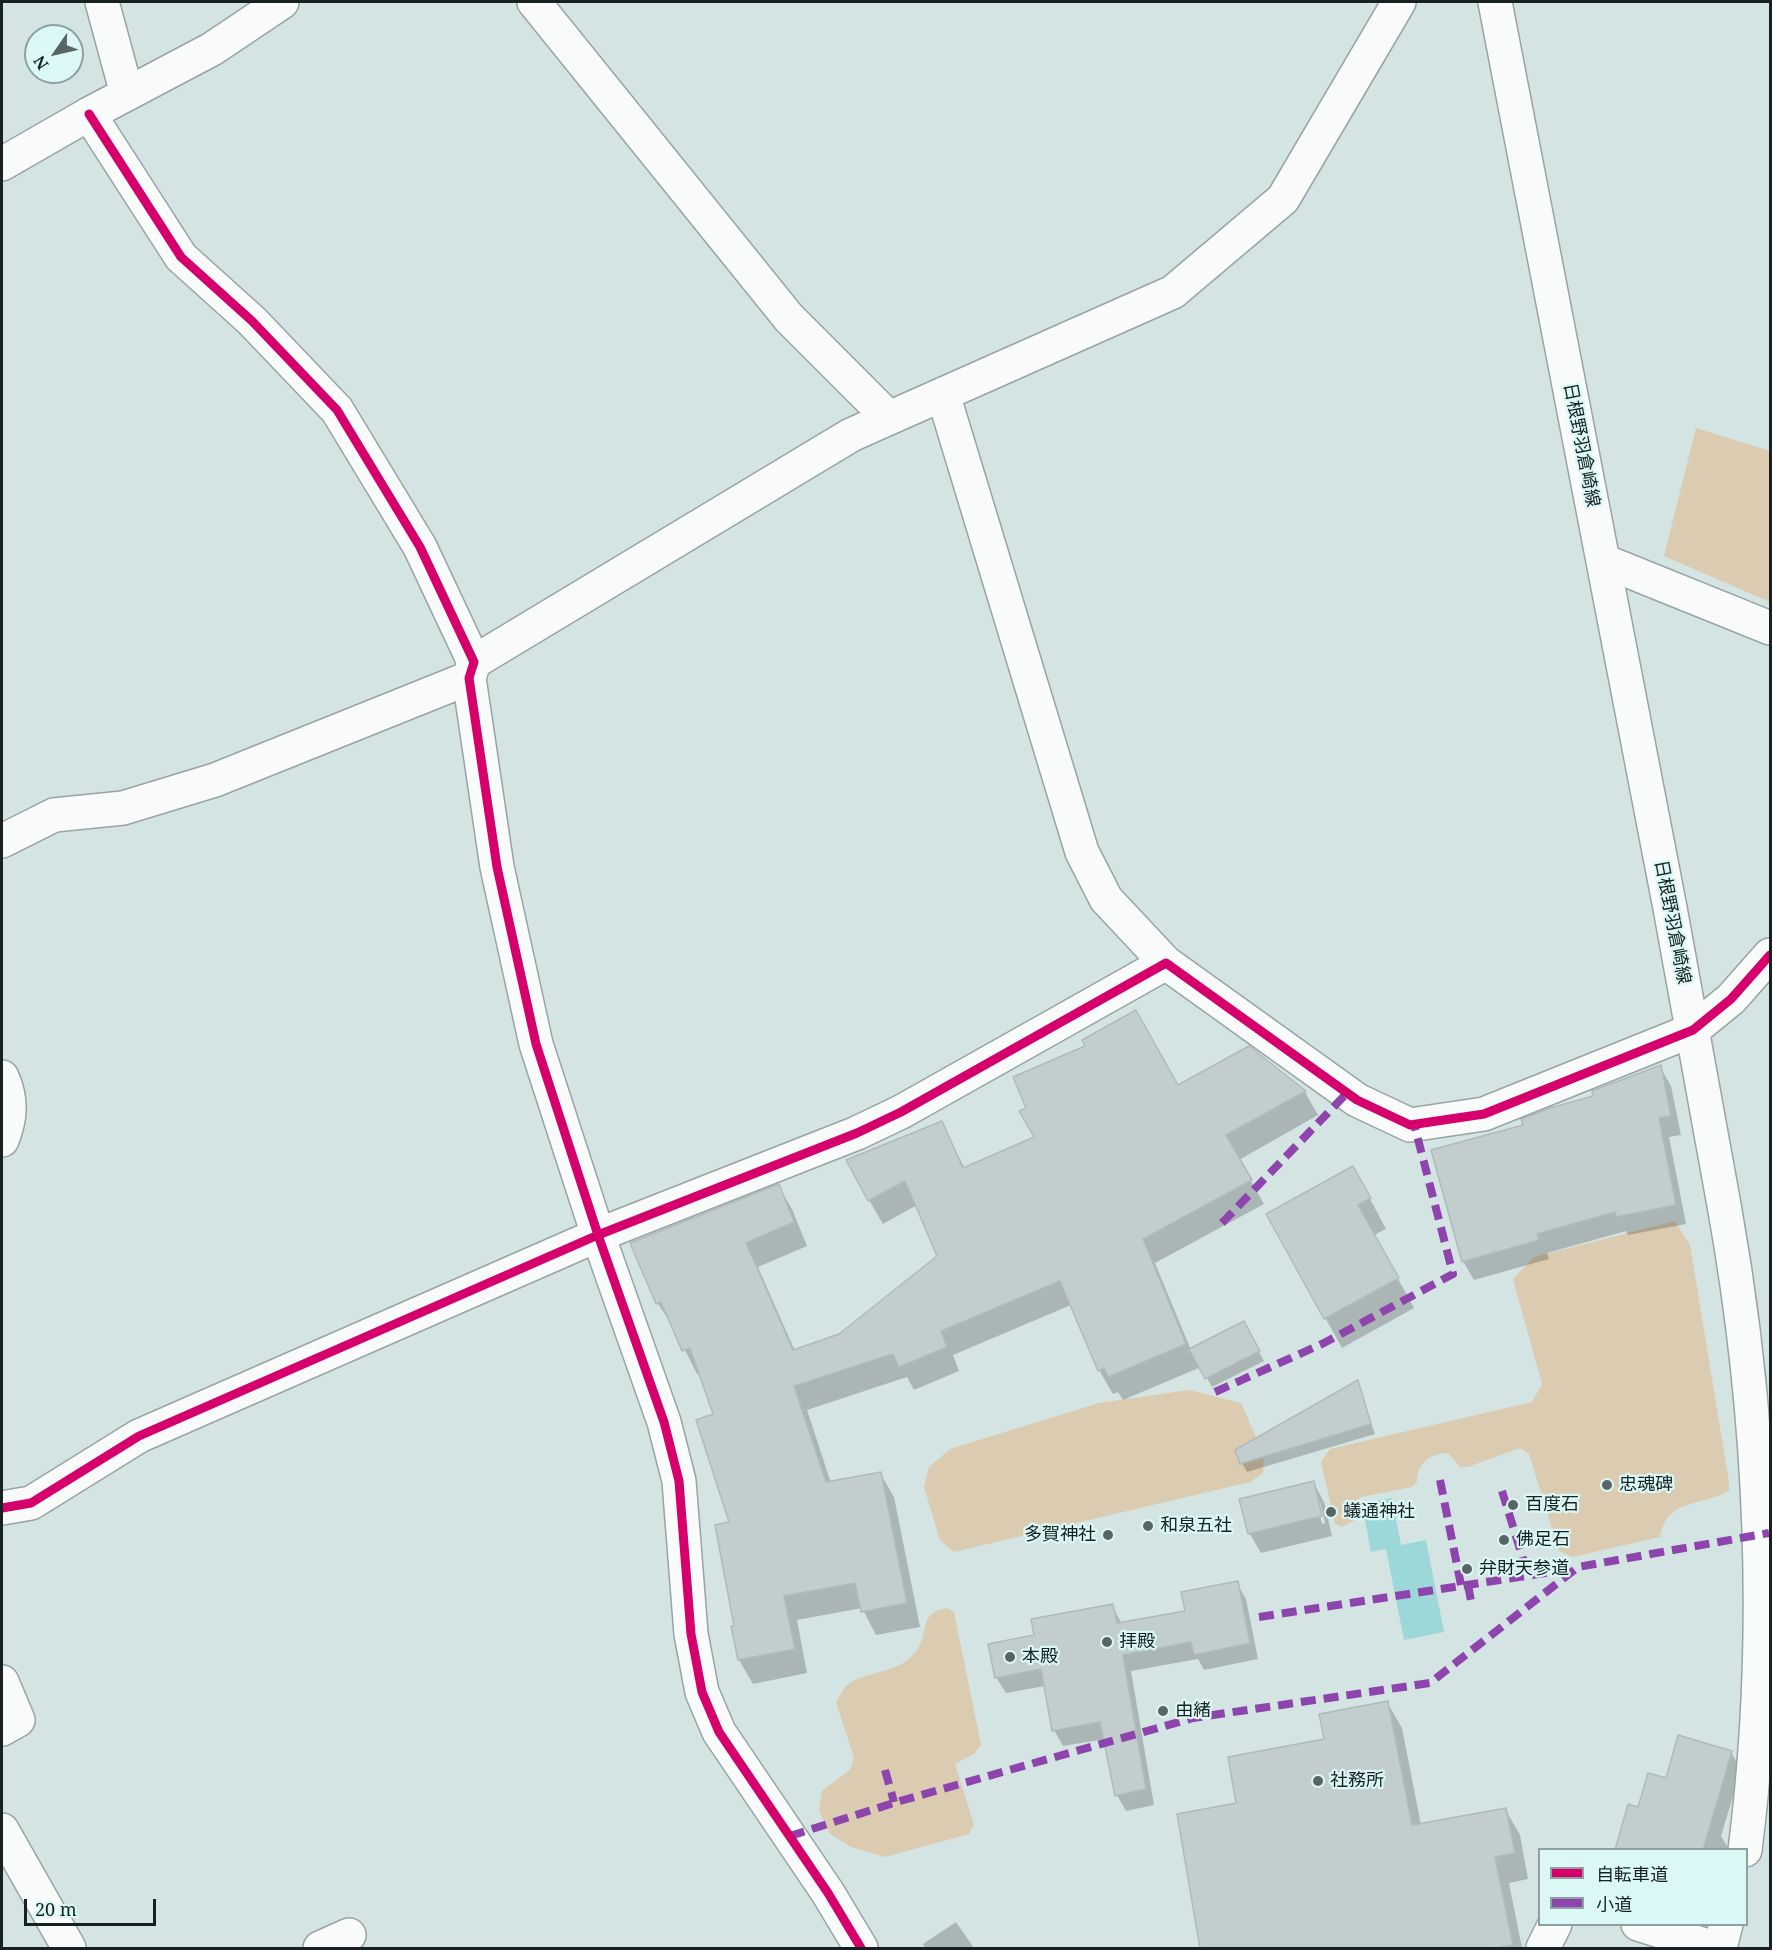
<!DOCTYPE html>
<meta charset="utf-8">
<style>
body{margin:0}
#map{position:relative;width:1772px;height:1950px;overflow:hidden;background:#d4e4e3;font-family:"Noto Serif","Noto Sans JP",serif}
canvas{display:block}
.frame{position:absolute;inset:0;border:3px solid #172121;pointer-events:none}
.legend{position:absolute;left:1538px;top:1848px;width:210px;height:78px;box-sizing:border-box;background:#dbf7f6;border:2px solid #8da1a1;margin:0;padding:8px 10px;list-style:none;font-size:18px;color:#172121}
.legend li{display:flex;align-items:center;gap:12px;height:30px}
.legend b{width:30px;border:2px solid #8da1a1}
.north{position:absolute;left:24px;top:24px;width:60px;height:60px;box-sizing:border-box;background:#dbf7f6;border:2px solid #8da1a1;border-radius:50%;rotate:236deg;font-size:16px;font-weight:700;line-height:24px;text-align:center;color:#172121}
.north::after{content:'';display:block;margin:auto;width:21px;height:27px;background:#596565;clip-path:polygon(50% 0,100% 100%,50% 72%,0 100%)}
.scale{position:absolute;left:24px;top:1899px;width:132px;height:27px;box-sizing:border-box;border:3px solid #172121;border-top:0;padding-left:8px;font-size:18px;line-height:21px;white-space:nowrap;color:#172121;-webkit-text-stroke:4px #dbf7f6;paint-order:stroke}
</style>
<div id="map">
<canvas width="1772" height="1950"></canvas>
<div class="frame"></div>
<ul class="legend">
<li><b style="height:8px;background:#d6006c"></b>自転車道</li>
<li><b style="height:8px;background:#8e44ad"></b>小道</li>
</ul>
<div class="north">N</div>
<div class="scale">20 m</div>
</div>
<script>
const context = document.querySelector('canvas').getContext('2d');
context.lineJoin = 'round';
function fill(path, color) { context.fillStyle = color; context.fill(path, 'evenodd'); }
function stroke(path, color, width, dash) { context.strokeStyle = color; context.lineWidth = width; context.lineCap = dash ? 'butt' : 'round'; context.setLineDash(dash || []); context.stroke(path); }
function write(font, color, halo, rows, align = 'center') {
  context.font = font + ' "Noto Serif","Noto Sans JP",serif'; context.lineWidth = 4.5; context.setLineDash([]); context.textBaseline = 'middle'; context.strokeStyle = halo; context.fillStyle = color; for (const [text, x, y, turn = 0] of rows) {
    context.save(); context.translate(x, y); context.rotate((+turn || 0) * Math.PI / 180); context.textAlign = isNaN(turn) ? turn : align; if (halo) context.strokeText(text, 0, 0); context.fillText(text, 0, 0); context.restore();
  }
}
const green = new Path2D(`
 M 1696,428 L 1770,451 L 1770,602 L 1664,556 Z
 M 1675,1221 L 1690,1245 L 1729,1482 L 1729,1491 C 1701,1506 1666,1499 1660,1537 L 1572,1557 L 1559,1551 L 1529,1454 L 1520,1448 L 1468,1467 L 1460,1467 L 1448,1453 C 1429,1454 1417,1463 1417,1482 L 1412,1487 L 1361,1497 L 1355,1503 L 1358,1519 L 1341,1527 L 1335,1523 L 1321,1462 L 1330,1449 L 1532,1402 L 1542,1384 L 1513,1279 L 1534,1257 Z
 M 1189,1390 L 1241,1403 L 1264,1455 L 1263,1473 L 1250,1482 L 954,1552 L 940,1540 L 924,1487 L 929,1467 L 950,1449 L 1099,1403 Z
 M 947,1608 L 954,1612 L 981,1745 L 974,1754 L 955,1764 L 974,1825 L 969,1834 L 885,1857 L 851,1847 L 830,1834 L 819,1810 L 822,1791 L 850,1770 L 854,1758 L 836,1702 C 840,1696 844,1686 850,1683 C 871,1670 902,1673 917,1650 C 930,1631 917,1614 947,1608 Z`);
const water = new Path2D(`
 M 1392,1498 L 1401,1545 L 1426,1540 L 1444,1632 L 1404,1640 L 1386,1549 L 1371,1552 L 1362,1504 Z`);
const shadow = new Path2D(`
 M 1249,1048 L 1305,1092 L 1318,1115 L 1239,1160 L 1264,1204 L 1155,1263 L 1191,1350 L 1243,1323 L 1264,1361 L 1212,1387 L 1201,1367 L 1123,1400 L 1118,1392 L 1113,1394 L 1099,1370 L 1071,1305 L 953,1355 L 959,1371 L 914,1390 L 907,1377 L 807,1410 L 831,1483 L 880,1473 L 894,1497 L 920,1627 L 876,1635 L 862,1608 L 797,1620 L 807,1673 L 753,1684 L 739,1660 L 733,1627 L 736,1627 L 731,1523 L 715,1415 L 700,1373 L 697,1374 L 673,1326 L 658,1304 L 632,1244 L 778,1186 L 792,1209 L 807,1246 L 758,1267 L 795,1351 L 840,1336 L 939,1257 L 917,1205 L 883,1224 L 869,1200 L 942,1123 L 965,1169 L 1178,1087 Z
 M 1660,1067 L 1671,1086 L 1681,1135 L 1669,1137 L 1686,1224 L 1628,1235 L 1626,1231 L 1547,1253 L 1549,1259 L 1474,1280 L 1463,1261 L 1525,1126 Z
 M 1369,1197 L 1386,1229 L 1374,1235 L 1414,1308 L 1342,1348 L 1268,1215 Z
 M 1357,1382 L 1375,1434 L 1247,1472 L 1242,1463 Z
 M 1313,1482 L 1324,1502 L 1332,1536 L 1261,1553 L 1250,1534 L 1241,1500 ZM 1317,1502 L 1320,1502 L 1325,1523 L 1322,1524 Z
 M 1237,1583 L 1246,1599 L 1258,1659 L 1204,1670 L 1198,1659 L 1131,1671 L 1154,1805 L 1126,1811 L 1117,1795 L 1105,1739 L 1063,1746 L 1054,1730 L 1045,1686 L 1006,1693 L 996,1677 L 1036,1636 L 1112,1606 L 1122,1624 L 1187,1612 Z
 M 1387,1702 L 1402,1728 L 1421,1825 L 1505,1809 L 1520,1835 L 1528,1879 L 1509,1883 L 1522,1948 L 1201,1948 L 1178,1815 L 1238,1804 L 1325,1740 Z
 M 1731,1752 L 1741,1770 L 1721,1836 L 1729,1849 L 1617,1850 L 1639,1809 L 1667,1780 Z
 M 956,1922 L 974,1948 L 925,1948 L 923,1944 Z`);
const building = new Path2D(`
 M 1136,1010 L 1178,1085 L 1249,1046 L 1306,1091 L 1226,1135 L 1252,1180 L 1143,1239 L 1186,1344 L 1108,1377 L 1104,1368 L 1098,1371 L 1060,1281 L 941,1331 L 947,1347 L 899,1367 L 893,1354 L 794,1386 L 826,1482 L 881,1472 L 907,1603 L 861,1612 L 855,1583 L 784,1596 L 795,1649 L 738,1660 L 731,1626 L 734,1626 L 715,1525 L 729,1522 L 696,1420 L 713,1414 L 690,1348 L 682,1351 L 661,1302 L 656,1304 L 630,1243 L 779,1184 L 794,1222 L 746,1243 L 793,1350 L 839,1334 L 937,1256 L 905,1181 L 868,1201 L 846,1160 L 942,1121 L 963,1168 L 1034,1137 L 1019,1111 L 1026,1108 L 1013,1077 L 1085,1046 L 1082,1040 Z
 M 1661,1065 L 1671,1116 L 1659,1118 L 1676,1205 L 1616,1217 L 1615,1212 L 1537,1234 L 1539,1240 L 1462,1262 L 1431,1150 L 1523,1125 L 1521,1119 L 1550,1108 L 1593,1096 L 1592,1091 Z
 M 1353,1166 L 1371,1198 L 1358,1205 L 1399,1278 L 1324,1319 L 1266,1214 Z
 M 1244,1321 L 1260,1351 L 1205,1379 L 1189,1349 Z
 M 1358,1380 L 1371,1424 L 1240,1464 L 1235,1450 Z
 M 1314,1481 L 1322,1516 L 1248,1534 L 1239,1499 Z
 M 1238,1581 L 1250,1643 L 1194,1655 L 1191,1642 L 1123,1655 L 1146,1789 L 1115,1796 L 1100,1722 L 1052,1731 L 1041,1669 L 995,1678 L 988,1644 L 1034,1635 L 1031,1619 L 1113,1604 L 1117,1623 L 1185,1611 L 1181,1592 Z
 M 1388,1701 L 1412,1825 L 1506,1808 L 1515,1853 L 1495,1857 L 1513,1945 L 1493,1948 L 1200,1948 L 1177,1814 L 1236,1803 L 1228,1757 L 1324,1739 L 1319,1714 Z
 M 1678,1735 L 1732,1751 L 1703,1850 L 1615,1850 L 1628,1804 L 1638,1807 L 1648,1773 L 1666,1778 Z`);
const minor = new Path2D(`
 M 102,2 L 127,94
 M 534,2 L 789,318 L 889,418
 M 89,114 L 181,257 L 252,321 L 337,410 L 420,547 L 474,662 L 469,678 L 497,867 L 536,1044 L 598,1235 L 664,1422 L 679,1481 L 691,1634 L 702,1692 L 719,1732 L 828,1893 L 861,1948
 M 943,394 L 1082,852 L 1106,899 L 1166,963
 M 1604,561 L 1770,628
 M 474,662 L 851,435 L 1173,292 L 1283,199 L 1399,2
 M 2,841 L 54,815 L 123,808 L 215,780 L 469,678
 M 2,1077 C 12,1099 11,1118 2,1140
 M 2,1508 L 31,1503 L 139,1436 L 598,1235 L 857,1133 L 901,1112 L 1166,963 L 1357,1100 L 1410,1125 L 1484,1114 L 1693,1030 L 1731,999 L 1770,955
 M 2,1682 L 18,1720 L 2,1729
 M 2,1830 L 69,1948
 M 1638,1924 L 1714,1948
 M 320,1948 L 349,1935
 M 1543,1948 L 1555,1924`);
const tertiary = new Path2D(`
 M 2,164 L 89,114 L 212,49 L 282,2`);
const secondary = new Path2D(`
 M 1495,2 C 1554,304 1612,606 1670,908 C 1688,1007 1706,1106 1724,1205 C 1762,1415 1772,1639 1745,1850
 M 1720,1948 L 1726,1924`);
const quiet = new Path2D(`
 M 1222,1223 L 1347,1093
 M 1215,1392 L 1324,1343 L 1453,1274 L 1414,1124
 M 1440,1480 L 1461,1585
 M 1502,1491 L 1528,1575
 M 1468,1585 L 1472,1606
 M 1259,1617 L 1577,1568
 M 885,1770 L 894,1802
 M 790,1836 L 900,1801 L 1193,1718 L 1430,1683 L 1578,1567 L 1769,1533`);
const cycleway = new Path2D(`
 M 89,114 L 181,257 L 252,321 L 337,410 L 420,547 L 474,662 L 469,678 L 497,867 L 536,1044 L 598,1235 L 664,1422 L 679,1481 L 691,1634 L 702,1692 L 719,1732 L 828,1893 L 861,1948
 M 2,1508 L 31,1503 L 139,1436 L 598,1235 L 857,1133 L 901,1112 L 1166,963 L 1357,1100 L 1410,1125 L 1484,1114 L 1693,1030 L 1731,999 L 1770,955`);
const markers = [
 [1607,1485,6,"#596565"],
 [1513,1505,6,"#596565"],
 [1331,1512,6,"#596565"],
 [1148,1526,6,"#596565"],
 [1108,1535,6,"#596565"],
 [1504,1540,6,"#596565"],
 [1467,1569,6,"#596565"],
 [1107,1642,6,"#596565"],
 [1010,1657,6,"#596565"],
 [1163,1711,6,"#596565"],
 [1318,1781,6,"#596565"]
];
const streetNames = [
 ["日根野羽倉崎線",1581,445,79],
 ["日根野羽倉崎線",1672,922,79]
];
const poiNames = [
 ["忠魂碑",1619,1485],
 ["百度石",1525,1505],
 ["蟻通神社",1343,1512],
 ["和泉五社",1160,1526],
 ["多賀神社",1096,1535,"right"],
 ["佛足石",1516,1540],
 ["弁財天参道",1479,1569],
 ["拝殿",1119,1642],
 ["本殿",1022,1657],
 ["由緒",1175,1711],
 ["社務所",1330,1781]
];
fill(green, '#dbcbb1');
fill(water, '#9cd8d7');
fill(shadow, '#0003');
fill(building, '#c2cdcd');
stroke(building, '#afbbba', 1.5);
stroke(minor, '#98a4a3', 36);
stroke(tertiary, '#98a4a3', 36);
stroke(secondary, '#98a4a3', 36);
stroke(minor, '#f9fbfb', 33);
stroke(tertiary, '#f9fbfb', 33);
stroke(secondary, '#f9fbfb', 33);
stroke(quiet, '#8e44ad', 8, [15, 8]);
stroke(cycleway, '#d6006c', 9);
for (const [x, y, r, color] of markers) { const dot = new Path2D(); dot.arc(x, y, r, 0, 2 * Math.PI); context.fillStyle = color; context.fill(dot); stroke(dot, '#dbf7f6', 2); }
write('18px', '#172121', '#dbf7f6', streetNames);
write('18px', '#172121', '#dbf7f6', poiNames, 'left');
</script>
